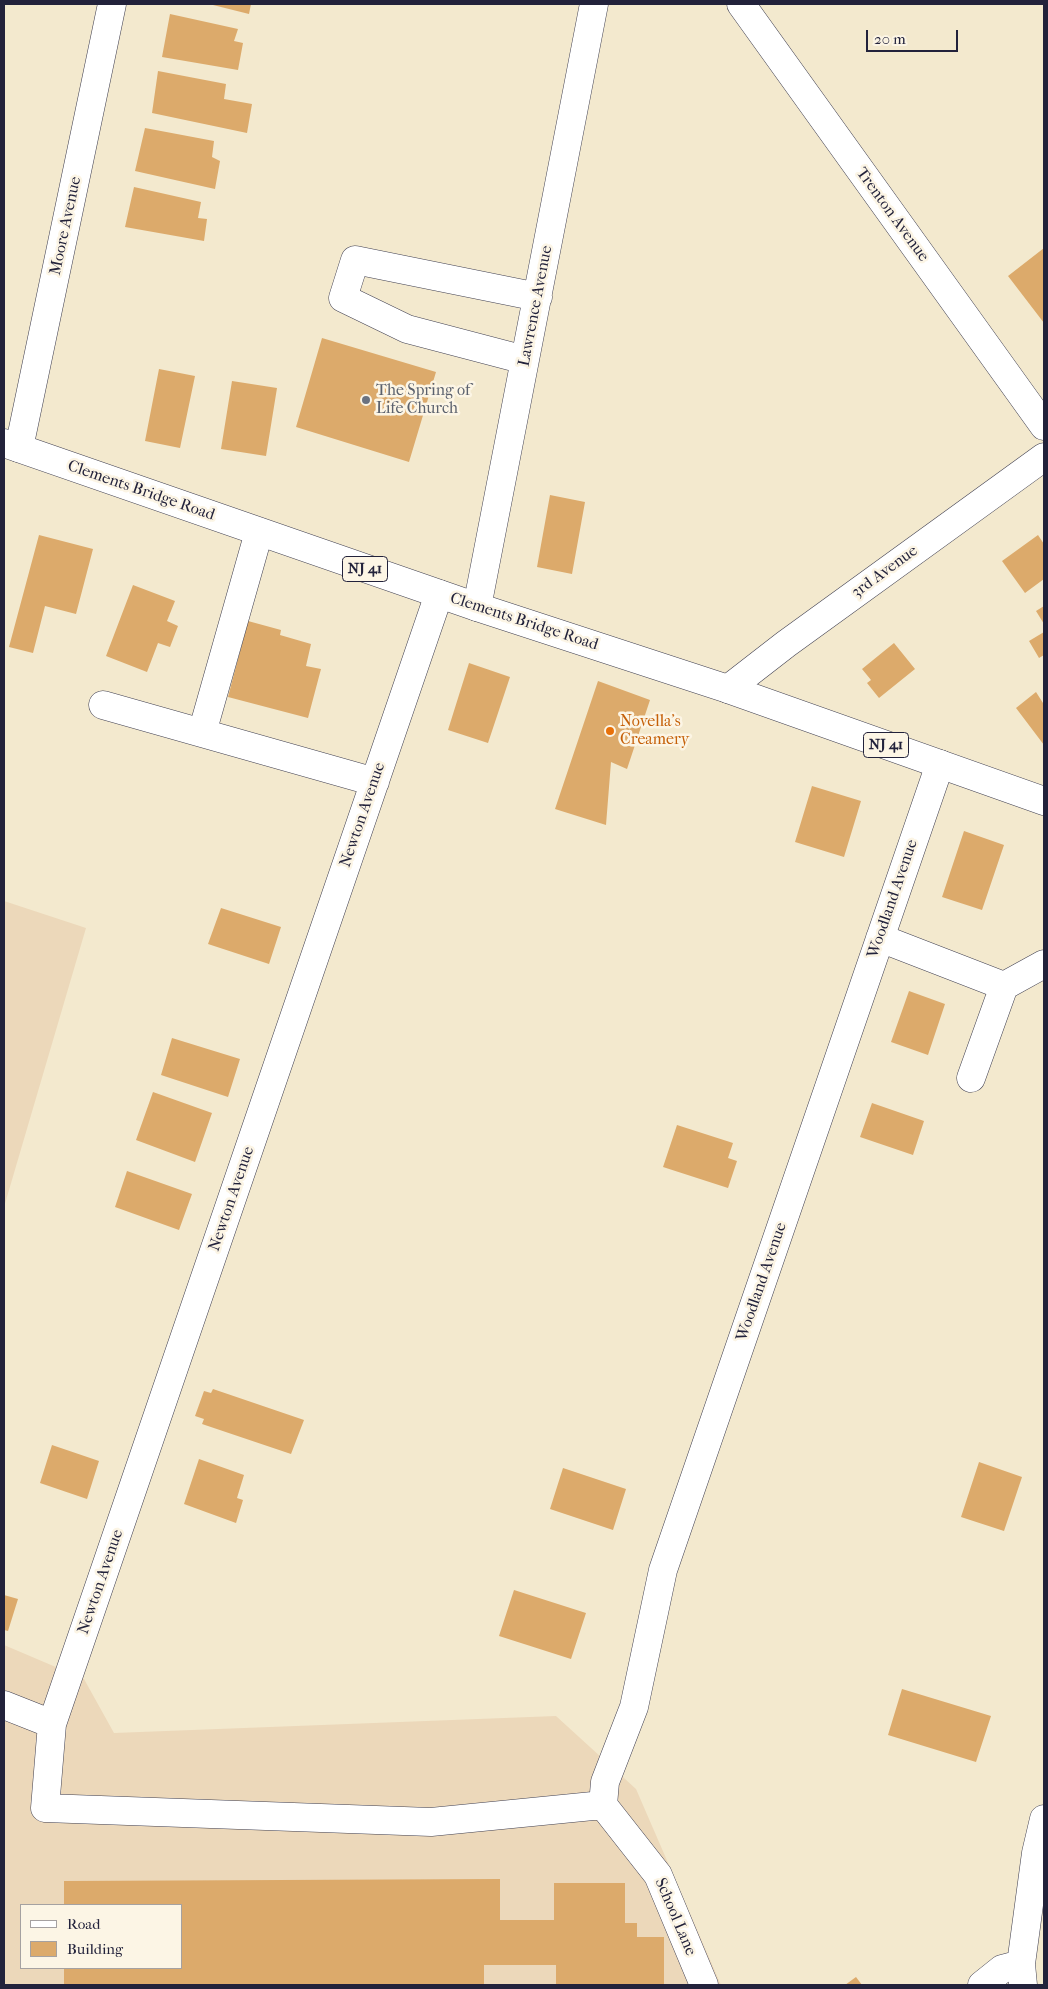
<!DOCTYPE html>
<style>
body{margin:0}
#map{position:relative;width:1048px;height:1989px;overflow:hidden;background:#f3e9ce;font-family:"IM FELL French Canon",serif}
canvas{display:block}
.frame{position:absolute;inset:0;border:5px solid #22223b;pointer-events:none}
.legend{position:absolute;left:20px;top:1904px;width:162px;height:65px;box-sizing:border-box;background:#fcf5e5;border:1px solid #a5a1a1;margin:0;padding:6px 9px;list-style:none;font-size:15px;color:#22223b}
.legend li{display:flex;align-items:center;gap:10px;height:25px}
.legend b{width:25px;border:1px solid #a5a1a1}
.scale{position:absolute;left:866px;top:30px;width:92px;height:22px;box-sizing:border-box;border:2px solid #22223b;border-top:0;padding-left:6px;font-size:15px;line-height:18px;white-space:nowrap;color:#22223b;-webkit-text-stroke:4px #fcf5e5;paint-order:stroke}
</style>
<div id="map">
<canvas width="1048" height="1989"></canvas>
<div class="frame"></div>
<ul class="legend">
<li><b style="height:6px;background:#fff"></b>Road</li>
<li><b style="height:14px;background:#dcaa6b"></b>Building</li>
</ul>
<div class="scale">20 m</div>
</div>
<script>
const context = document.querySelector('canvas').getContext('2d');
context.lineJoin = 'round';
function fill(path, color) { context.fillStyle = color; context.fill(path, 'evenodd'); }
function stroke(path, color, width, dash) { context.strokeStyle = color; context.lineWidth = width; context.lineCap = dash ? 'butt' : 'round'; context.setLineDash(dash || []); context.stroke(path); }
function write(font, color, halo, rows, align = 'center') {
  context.font = font + ' "IM FELL French Canon",serif'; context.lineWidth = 5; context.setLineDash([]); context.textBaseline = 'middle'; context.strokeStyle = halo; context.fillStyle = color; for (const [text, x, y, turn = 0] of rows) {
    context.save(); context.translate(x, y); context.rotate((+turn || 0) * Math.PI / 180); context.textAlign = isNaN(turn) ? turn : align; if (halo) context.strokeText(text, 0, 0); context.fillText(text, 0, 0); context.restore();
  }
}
const built = new Path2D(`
 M 4,901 L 86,928 L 4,1207 Z
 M 4,1645 L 84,1679 L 114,1733 L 556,1716 L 636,1789 L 721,1985 L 4,1985 ZM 21,1905 L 181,1905 L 181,1968 L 21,1968 Z`);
const building = new Path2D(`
 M 209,4 L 251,4 L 249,14 Z
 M 170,14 L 238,29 L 234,41 L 243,43 L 238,70 L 162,57 Z
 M 158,71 L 226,84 L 224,99 L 252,104 L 247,133 L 152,113 Z
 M 145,128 L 214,141 L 212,157 L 220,161 L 215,189 L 135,171 Z
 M 134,187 L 201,202 L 198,218 L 207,219 L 204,241 L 125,227 Z
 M 1044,248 L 1044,323 L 1008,276 Z
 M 322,338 L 436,372 L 409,462 L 296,427 Z
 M 159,369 L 195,376 L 180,448 L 145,441 Z
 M 232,381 L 277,388 L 266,456 L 221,449 Z
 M 550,495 L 585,502 L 572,574 L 537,567 Z
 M 39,535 L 93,549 L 76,614 L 45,606 L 33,653 L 9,647 Z
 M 1038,535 L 1044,544 L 1044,579 L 1025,593 L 1002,561 Z
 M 133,585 L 175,601 L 167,621 L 178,626 L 170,647 L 158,643 L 147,672 L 106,656 Z
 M 1044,606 L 1044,624 L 1036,611 Z
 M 248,621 L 281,630 L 280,635 L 311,644 L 306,666 L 321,669 L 308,718 L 228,697 Z
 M 1044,632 L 1044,655 L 1039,658 L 1029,641 Z
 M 894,643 L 915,669 L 879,698 L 867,683 L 871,680 L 862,669 Z
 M 469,663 L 510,677 L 488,743 L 448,730 Z
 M 598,681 L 650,700 L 627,769 L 611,762 L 606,825 L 555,809 Z
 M 1036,692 L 1043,703 L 1044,702 L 1044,745 L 1016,708 Z
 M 812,786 L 861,801 L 844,857 L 795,842 Z
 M 964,831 L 1004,845 L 982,910 L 942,897 Z
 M 221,908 L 281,927 L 269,964 L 208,944 Z
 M 909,991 L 945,1004 L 928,1055 L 891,1042 Z
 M 172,1038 L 240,1059 L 228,1097 L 161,1075 Z
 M 153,1092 L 212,1113 L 195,1162 L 136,1140 Z
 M 872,1103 L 924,1121 L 913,1155 L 860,1137 Z
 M 677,1125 L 733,1143 L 728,1158 L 737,1161 L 728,1188 L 663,1167 Z
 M 127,1171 L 192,1194 L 179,1230 L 115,1207 Z
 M 213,1389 L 304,1420 L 291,1454 L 202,1424 L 204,1419 L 195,1416 L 204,1391 L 211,1393 Z
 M 52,1445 L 99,1461 L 87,1499 L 40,1483 Z
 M 199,1459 L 244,1475 L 237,1498 L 243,1500 L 236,1523 L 184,1504 Z
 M 979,1462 L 1022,1477 L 1004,1531 L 961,1517 Z
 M 563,1468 L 626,1489 L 613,1530 L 550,1509 Z
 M 514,1590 L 586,1613 L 571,1659 L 499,1636 Z
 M 4,1595 L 18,1599 L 8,1631 L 4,1630 Z
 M 902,1689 L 991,1716 L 976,1762 L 888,1735 Z
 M 500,1879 L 500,1920 L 554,1920 L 554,1883 L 625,1883 L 625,1923 L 637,1923 L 637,1937 L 664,1937 L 664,1985 L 556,1985 L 556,1965 L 484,1965 L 484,1985 L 64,1985 L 64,1968 L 181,1968 L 181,1905 L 64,1905 L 64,1881 Z
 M 856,1977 L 862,1985 L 845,1985 Z`);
const minor = new Path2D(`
 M 741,4 L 1044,426
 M 525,360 L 407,329 L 343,298 L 355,260 L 538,297
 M 19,448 L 112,4
 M 439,594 L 52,1724 L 45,1808 L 431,1822 L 603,1805
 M 477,607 L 594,4
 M 728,689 L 786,644 L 1044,457
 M 103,705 L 375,782
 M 202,733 L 259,532
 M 880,938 L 1004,986 L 1044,964
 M 971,1078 L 1004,986
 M 4,1705 L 52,1724
 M 603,1805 L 605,1782 L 634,1707 L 663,1570 L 940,764
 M 603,1805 L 658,1875 L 704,1985
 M 982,1985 L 1002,1969 L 1021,1964
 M 1023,1985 L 1021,1964 L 1036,1853 L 1044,1819`);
const major = new Path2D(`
 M 4,443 L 477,607 L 728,689 L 1044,801`);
const markers = [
 [366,400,5,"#6b7280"],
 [610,731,5,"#e8710a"]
];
const shields = [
 [365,569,45],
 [886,745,45]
];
const shieldNames = [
 ["NJ 41",365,569],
 ["NJ 41",886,745]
];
const streetNames = [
 ["Trenton Avenue",892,215,54],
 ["Moore Avenue",66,226,-78],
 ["Lawrence Avenue",536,306,-79],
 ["Clements Bridge Road",141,491,19],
 ["3rd Avenue",885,572,-36],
 ["Clements Bridge Road",524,622,18],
 ["Newton Avenue",363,815,-71],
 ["Woodland Avenue",893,899,-71],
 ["Newton Avenue",232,1199,-71],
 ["Woodland Avenue",762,1282,-71],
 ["Newton Avenue",101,1582,-71],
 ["School Lane",675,1917,67]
];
const worshipNames = [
 ["The Spring of",376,391],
 ["Life Church",376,409]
];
const foodNames = [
 ["Novella's",620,722],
 ["Creamery",620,740]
];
fill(built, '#ecd8ba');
fill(building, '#dcaa6b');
stroke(minor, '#414051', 29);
stroke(major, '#414051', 29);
stroke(minor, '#fff', 28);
stroke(major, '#fff', 28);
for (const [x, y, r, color] of markers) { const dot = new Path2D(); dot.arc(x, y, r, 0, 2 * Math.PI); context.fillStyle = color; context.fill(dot); stroke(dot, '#fcf5e5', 2); }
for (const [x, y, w] of shields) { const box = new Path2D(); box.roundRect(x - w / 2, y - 12.5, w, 25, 4); context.fillStyle = '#fcf5e5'; context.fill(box); stroke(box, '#22223b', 1); }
write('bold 15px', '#22223b', null, shieldNames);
write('16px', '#22223b', '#fcf5e5', streetNames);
write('16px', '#5b616d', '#fcf5e5', worshipNames, 'left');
write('16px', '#c56008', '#fcf5e5', foodNames, 'left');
</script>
